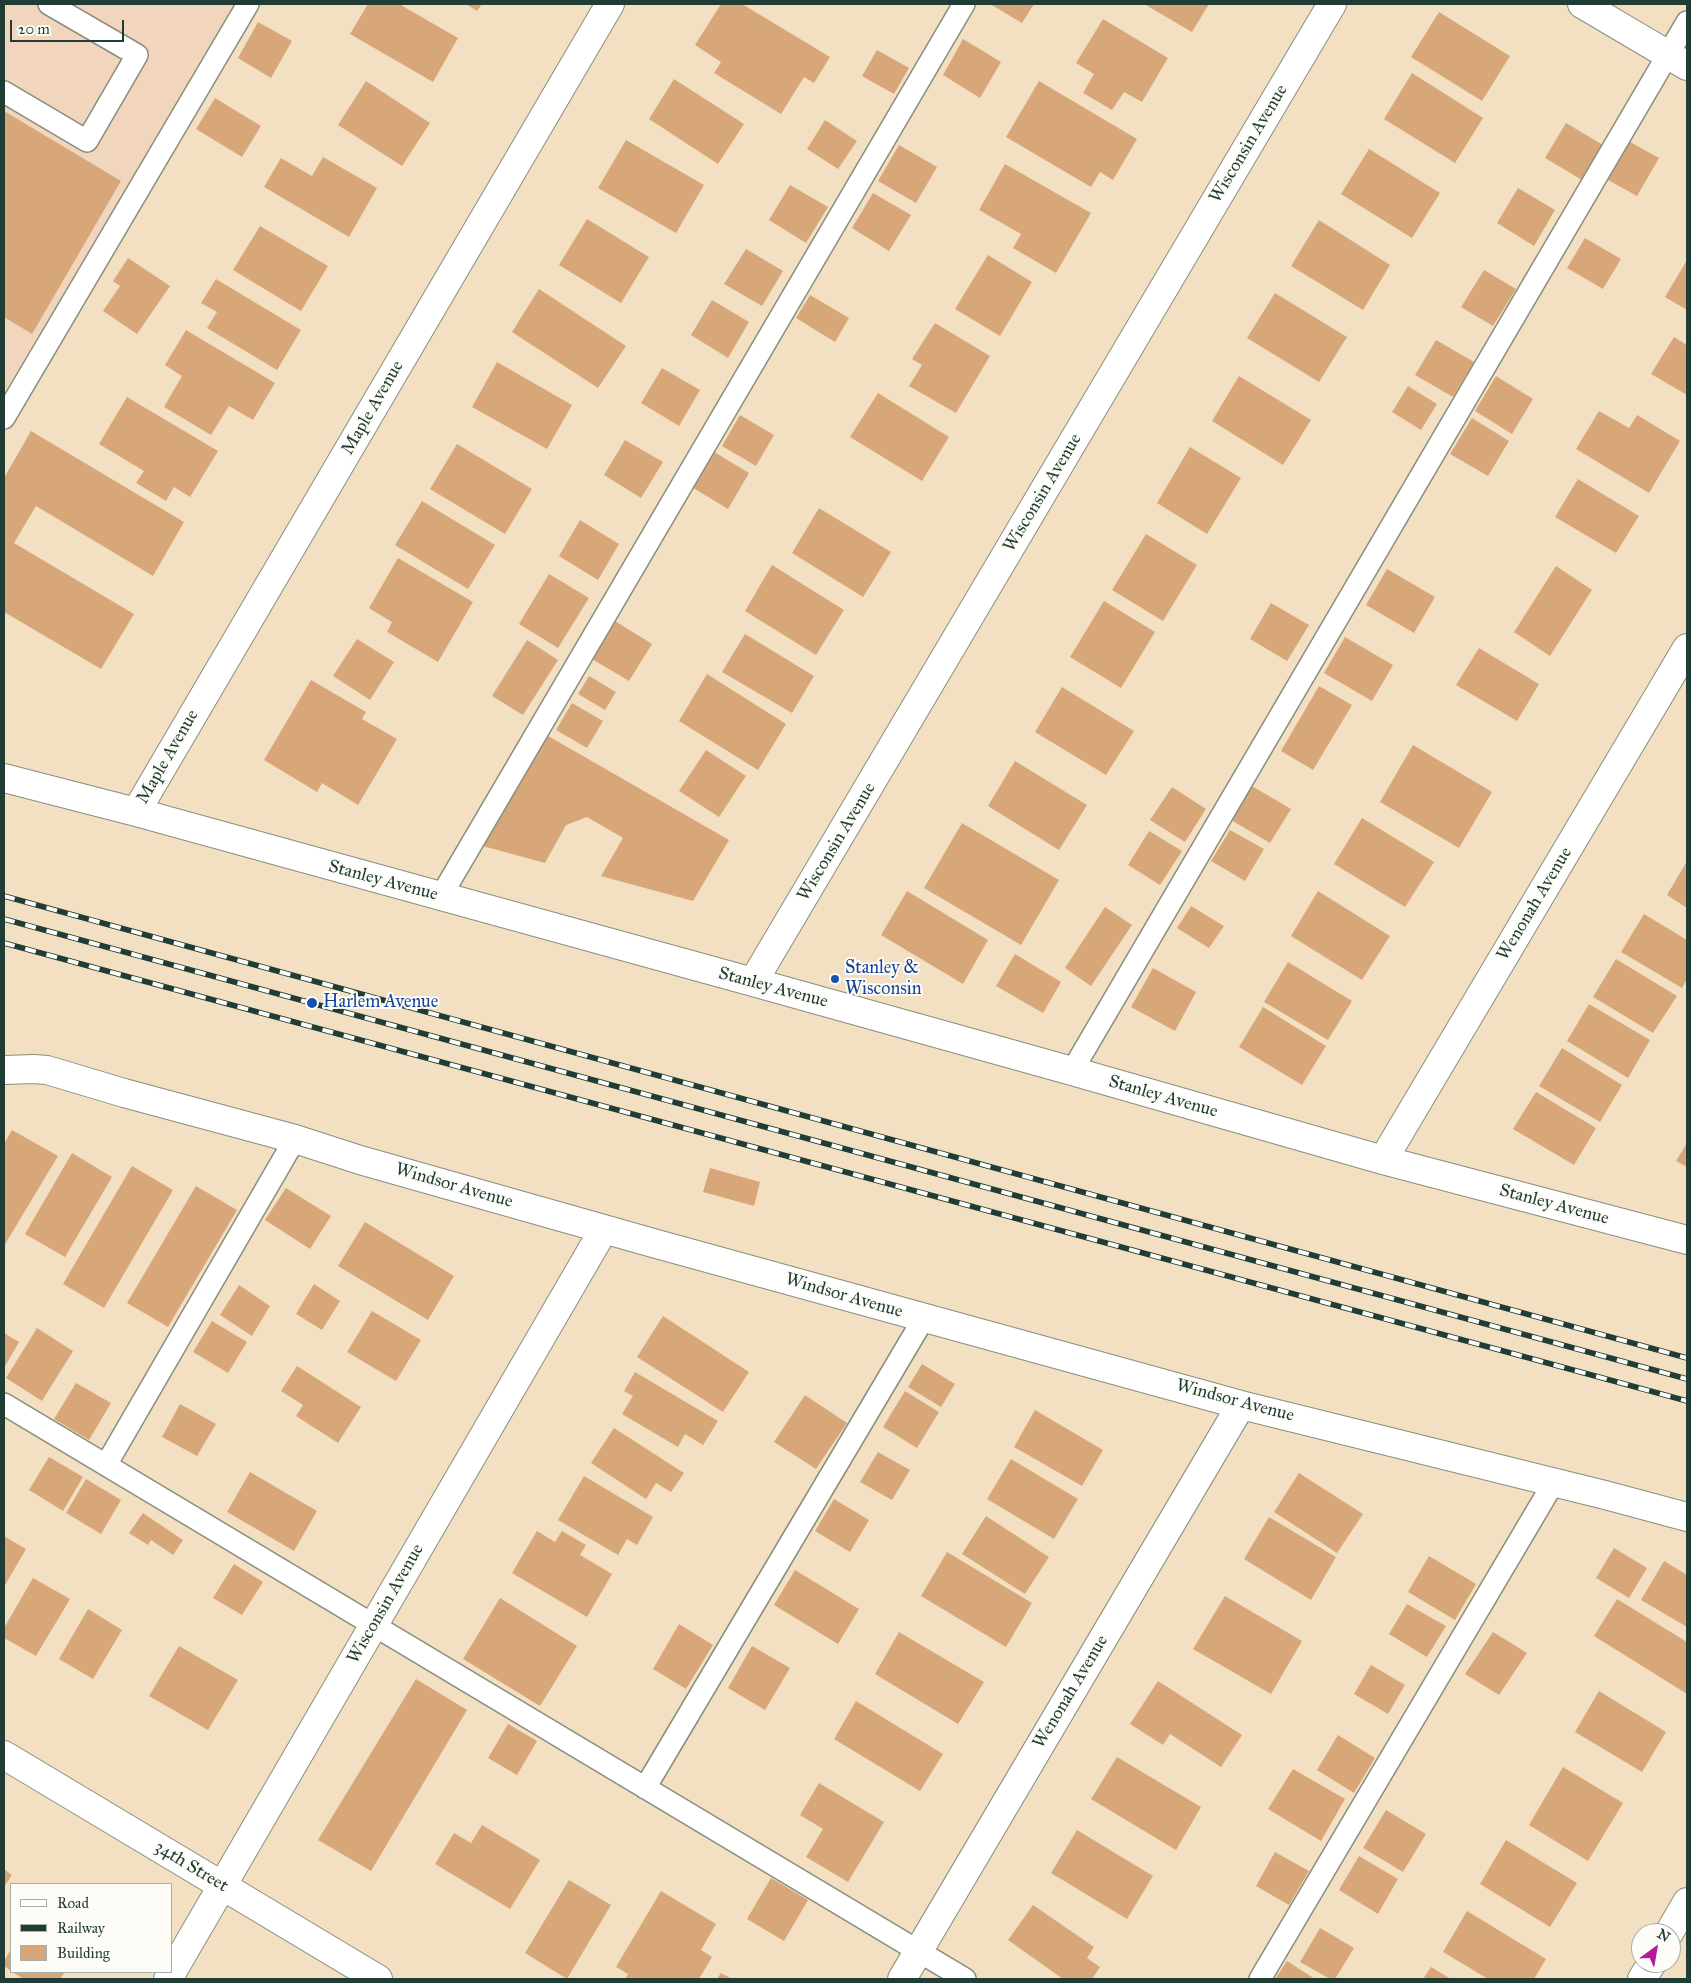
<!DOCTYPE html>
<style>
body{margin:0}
#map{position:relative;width:1691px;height:1983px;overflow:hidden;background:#f3e0c3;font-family:"IM FELL Great Primer",serif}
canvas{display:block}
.frame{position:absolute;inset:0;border:5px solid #1f3d34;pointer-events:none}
.legend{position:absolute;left:10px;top:1883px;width:162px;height:90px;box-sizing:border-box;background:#fdfcf7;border:1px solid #a4b0a9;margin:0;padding:6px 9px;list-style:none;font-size:15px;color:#1f3d34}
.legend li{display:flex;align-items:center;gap:10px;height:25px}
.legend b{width:25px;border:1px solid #a4b0a9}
.north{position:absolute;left:1631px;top:1923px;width:50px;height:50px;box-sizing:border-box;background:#fdfcf7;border:1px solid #a4b0a9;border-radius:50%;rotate:32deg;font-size:14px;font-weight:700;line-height:20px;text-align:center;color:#1f3d34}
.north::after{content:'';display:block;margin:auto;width:18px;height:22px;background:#b5179e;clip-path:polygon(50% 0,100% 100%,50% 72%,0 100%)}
.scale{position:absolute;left:10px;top:20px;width:114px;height:22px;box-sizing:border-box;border:2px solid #1f3d34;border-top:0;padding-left:6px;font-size:15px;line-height:18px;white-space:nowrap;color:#1f3d34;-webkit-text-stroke:4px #fdfcf7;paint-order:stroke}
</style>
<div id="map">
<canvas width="1691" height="1983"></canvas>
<div class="frame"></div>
<ul class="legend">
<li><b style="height:6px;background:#fff"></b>Road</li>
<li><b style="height:6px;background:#1f3d34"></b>Railway</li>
<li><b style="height:14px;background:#d8a779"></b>Building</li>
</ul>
<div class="north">N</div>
<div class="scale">20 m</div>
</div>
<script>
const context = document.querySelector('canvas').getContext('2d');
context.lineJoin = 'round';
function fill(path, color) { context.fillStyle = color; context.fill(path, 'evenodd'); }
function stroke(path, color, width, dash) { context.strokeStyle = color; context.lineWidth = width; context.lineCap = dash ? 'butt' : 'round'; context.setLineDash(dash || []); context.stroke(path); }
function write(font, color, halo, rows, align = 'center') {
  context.font = font + ' "IM FELL Great Primer",serif'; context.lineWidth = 4; context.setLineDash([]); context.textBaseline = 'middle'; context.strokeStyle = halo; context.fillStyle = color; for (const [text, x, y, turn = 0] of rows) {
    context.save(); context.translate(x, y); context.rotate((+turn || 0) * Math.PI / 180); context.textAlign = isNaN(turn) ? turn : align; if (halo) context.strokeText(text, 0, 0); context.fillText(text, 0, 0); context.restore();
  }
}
const built = new Path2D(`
 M 4,4 L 242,4 L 4,409 Z`);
const building = new Path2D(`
 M 368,4 L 399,4 L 458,38 L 433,82 L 350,34 Z
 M 466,4 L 482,4 L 477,11 Z
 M 721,4 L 742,4 L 830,57 L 814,83 L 804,77 L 781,114 L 714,73 L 721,62 L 695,45 Z
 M 990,4 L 1034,4 L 1022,23 Z
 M 1144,4 L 1209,4 L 1192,32 Z
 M 1439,12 L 1510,56 L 1482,101 L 1411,57 Z
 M 1103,19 L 1168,58 L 1142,102 L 1124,92 L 1112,110 L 1083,93 L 1094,74 L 1076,63 Z
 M 258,22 L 292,41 L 271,78 L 238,58 Z
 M 963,39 L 1001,62 L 980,98 L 943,75 Z
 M 877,50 L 909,68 L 894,94 L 862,76 Z
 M 1412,73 L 1483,118 L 1455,163 L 1384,119 Z
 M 674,79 L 744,124 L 718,164 L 649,119 Z
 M 366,81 L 430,123 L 402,166 L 338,125 Z
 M 1039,81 L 1137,139 L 1113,180 L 1100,172 L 1091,187 L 1006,137 Z
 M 215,98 L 261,126 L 242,157 L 196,129 Z
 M 4,111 L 121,181 L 32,334 L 4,317 Z
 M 825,120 L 857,141 L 838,169 L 807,149 Z
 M 1566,123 L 1603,145 L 1582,180 L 1545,158 Z
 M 626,140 L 704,185 L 676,233 L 598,188 Z
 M 1630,142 L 1659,158 L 1637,196 L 1608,180 Z
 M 899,145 L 937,167 L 916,203 L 878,181 Z
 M 1369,149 L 1440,193 L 1412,238 L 1341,194 Z
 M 323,157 L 377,188 L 349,237 L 264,187 L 281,158 L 312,176 Z
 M 1005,164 L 1091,213 L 1056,273 L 1013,248 L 1021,234 L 979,210 Z
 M 790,185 L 828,207 L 806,243 L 769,220 Z
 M 1518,188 L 1555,210 L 1534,246 L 1497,223 Z
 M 873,193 L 911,215 L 889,251 L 852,228 Z
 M 587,219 L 649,257 L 621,303 L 559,265 Z
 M 1319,220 L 1390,265 L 1363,310 L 1291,266 Z
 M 260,226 L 328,266 L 301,311 L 233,270 Z
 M 1585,238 L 1621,259 L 1603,289 L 1567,268 Z
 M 746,249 L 783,271 L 762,306 L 724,284 Z
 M 988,255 L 1032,282 L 1000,336 L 955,309 Z
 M 128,258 L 170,286 L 137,334 L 103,311 L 120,286 L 113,281 Z
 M 1687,260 L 1687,310 L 1665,297 Z
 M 1484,270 L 1516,289 L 1493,326 L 1461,307 Z
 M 216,279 L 301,330 L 277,370 L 207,328 L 217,312 L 201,303 Z
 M 539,289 L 626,346 L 598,388 L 512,332 Z
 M 1275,293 L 1347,337 L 1319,382 L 1247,338 Z
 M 810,295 L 849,318 L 835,342 L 796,318 Z
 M 712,300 L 749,322 L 728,358 L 691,335 Z
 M 935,323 L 990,356 L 956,413 L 909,386 L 922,365 L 912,359 Z
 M 186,330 L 275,383 L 253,420 L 229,406 L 211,435 L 164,407 L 182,376 L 165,365 Z
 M 1674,337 L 1687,345 L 1687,395 L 1651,374 Z
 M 1436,340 L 1474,362 L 1453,397 L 1415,375 Z
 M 497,362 L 572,405 L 547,449 L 472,407 Z
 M 662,368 L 700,390 L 679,426 L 641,403 Z
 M 1239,376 L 1311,420 L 1283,465 L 1212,421 Z
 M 1496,376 L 1533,399 L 1512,434 L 1475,411 Z
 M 1408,386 L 1437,404 L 1421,430 L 1392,412 Z
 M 878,393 L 949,437 L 922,481 L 850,437 Z
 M 127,397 L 218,451 L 190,497 L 174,487 L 166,501 L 136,483 L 144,471 L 99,444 Z
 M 1599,411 L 1629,428 L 1637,415 L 1680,441 L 1649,493 L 1576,449 Z
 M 740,415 L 774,435 L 756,466 L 722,446 Z
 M 1472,418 L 1509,441 L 1488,476 L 1450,454 Z
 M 31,431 L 184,522 L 153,576 L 36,506 L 14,543 L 134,614 L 101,669 L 4,612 L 4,478 Z
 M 625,440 L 663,462 L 641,498 L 604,475 Z
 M 457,444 L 532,489 L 505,534 L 430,489 Z
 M 1190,447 L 1241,478 L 1207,534 L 1157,503 Z
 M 711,450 L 749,473 L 728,509 L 690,486 Z
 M 1578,479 L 1639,516 L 1616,553 L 1555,517 Z
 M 422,501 L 495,545 L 468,589 L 395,545 Z
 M 819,508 L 891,552 L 863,597 L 792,553 Z
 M 580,520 L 619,544 L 598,580 L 559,556 Z
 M 1146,534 L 1197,565 L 1163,621 L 1112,590 Z
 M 398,558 L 473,602 L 438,662 L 387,632 L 392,622 L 369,608 Z
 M 772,565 L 844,610 L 816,655 L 745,611 Z
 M 1556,566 L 1592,590 L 1550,656 L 1514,632 Z
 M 1387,569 L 1435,597 L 1414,633 L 1366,605 Z
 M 549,574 L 589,598 L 558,648 L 519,624 Z
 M 1104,601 L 1155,632 L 1121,688 L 1070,657 Z
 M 1271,603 L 1309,625 L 1287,661 L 1250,639 Z
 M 615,621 L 652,644 L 629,681 L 592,659 Z
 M 745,634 L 814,676 L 792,713 L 722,672 Z
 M 1345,637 L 1393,665 L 1372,701 L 1324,673 Z
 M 357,639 L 394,662 L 370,700 L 333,676 Z
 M 527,640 L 558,660 L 523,715 L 492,696 Z
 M 1479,648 L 1539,684 L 1517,721 L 1456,685 Z
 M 707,674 L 786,724 L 758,770 L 679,721 Z
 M 589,676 L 616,692 L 605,710 L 578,694 Z
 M 311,680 L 366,712 L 362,719 L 397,739 L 358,805 L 322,783 L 317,792 L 264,760 Z
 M 1319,686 L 1352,705 L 1313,770 L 1281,751 Z
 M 1062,687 L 1134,731 L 1106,775 L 1035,732 Z
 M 572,703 L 603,721 L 587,748 L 556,730 Z
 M 543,733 L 729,840 L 693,901 L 601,876 L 623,838 L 587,817 L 566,825 L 545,863 L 479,845 Z
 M 1413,745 L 1492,792 L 1459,848 L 1380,802 Z
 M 706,750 L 746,776 L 719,817 L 679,791 Z
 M 1015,761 L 1087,805 L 1059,850 L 988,806 Z
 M 1252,786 L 1291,809 L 1270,843 L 1231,820 Z
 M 1172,787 L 1206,809 L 1185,842 L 1150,820 Z
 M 1362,818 L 1434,862 L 1405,907 L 1334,864 Z
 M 962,823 L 1059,880 L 1021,945 L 924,888 Z
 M 1230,830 L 1264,849 L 1245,881 L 1211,861 Z
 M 1149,831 L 1182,851 L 1160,885 L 1128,865 Z
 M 1687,861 L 1687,908 L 1667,895 Z
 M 907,891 L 988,940 L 963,984 L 881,935 Z
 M 1318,891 L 1390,936 L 1362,980 L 1291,936 Z
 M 1191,906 L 1224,926 L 1209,948 L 1177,928 Z
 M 1105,907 L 1132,925 L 1091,986 L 1065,968 Z
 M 1644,914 L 1687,940 L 1687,979 L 1682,988 L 1621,952 Z
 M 1015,954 L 1061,982 L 1043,1013 L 996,986 Z
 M 1616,959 L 1677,996 L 1653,1033 L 1593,997 Z
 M 1288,962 L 1352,1001 L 1328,1040 L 1264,1002 Z
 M 1153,968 L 1196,992 L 1175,1031 L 1131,1007 Z
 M 1589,1004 L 1650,1040 L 1628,1078 L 1567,1041 Z
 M 1263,1007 L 1326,1046 L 1302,1085 L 1239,1047 Z
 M 1562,1048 L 1622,1085 L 1600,1122 L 1539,1086 Z
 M 1536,1092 L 1596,1128 L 1574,1165 L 1513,1129 Z
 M 12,1130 L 58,1156 L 4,1246 L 4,1144 Z
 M 1687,1143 L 1687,1167 L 1676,1161 Z
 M 72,1153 L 112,1177 L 65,1257 L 25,1234 Z
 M 132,1166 L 173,1190 L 104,1308 L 63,1284 Z
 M 710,1168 L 760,1182 L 754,1206 L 703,1192 Z
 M 196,1186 L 237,1210 L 168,1327 L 127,1303 Z
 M 286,1188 L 331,1216 L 310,1249 L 265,1220 Z
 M 365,1222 L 454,1276 L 428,1320 L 338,1266 Z
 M 314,1284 L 340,1301 L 322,1330 L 296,1314 Z
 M 239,1285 L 270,1306 L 252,1336 L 220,1315 Z
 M 372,1311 L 421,1340 L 396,1381 L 347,1352 Z
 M 663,1316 L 749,1372 L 723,1412 L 637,1357 Z
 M 212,1321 L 247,1342 L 228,1373 L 193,1352 Z
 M 37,1328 L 73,1351 L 42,1401 L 6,1378 Z
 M 4,1333 L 19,1342 L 4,1368 Z
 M 922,1364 L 955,1384 L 941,1407 L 908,1387 Z
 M 297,1366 L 361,1407 L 338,1443 L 296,1416 L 303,1405 L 281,1391 Z
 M 635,1372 L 718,1421 L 703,1445 L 685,1434 L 678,1447 L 622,1414 L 633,1396 L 624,1391 Z
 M 76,1383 L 111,1403 L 89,1440 L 54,1419 Z
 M 905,1391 L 939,1412 L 917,1448 L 883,1427 Z
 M 805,1395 L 847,1423 L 816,1469 L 774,1442 Z
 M 180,1404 L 216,1424 L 197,1456 L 162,1437 Z
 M 1035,1410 L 1103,1450 L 1082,1486 L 1014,1447 Z
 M 614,1428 L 684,1473 L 671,1492 L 656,1483 L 646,1499 L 591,1463 Z
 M 878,1452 L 910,1470 L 892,1500 L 860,1482 Z
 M 49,1457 L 83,1477 L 63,1511 L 29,1490 Z
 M 1011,1459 L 1078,1499 L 1054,1539 L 987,1499 Z
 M 250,1472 L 317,1511 L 294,1551 L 227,1512 Z
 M 1299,1473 L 1363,1514 L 1337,1553 L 1274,1512 Z
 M 584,1476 L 653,1517 L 637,1545 L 627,1539 L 618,1555 L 558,1520 Z
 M 86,1479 L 121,1500 L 101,1534 L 66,1513 Z
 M 834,1499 L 869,1520 L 850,1552 L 815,1531 Z
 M 143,1513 L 183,1540 L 173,1555 L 151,1540 L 148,1545 L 129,1533 Z
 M 986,1516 L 1049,1557 L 1025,1594 L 962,1554 Z
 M 1269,1517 L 1336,1557 L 1311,1600 L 1244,1559 Z
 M 537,1531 L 555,1542 L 562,1531 L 586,1545 L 580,1555 L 612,1574 L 587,1617 L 512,1573 Z
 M 4,1536 L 26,1549 L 4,1587 Z
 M 1614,1548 L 1647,1568 L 1629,1598 L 1596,1578 Z
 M 947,1552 L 1032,1603 L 1006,1647 L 921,1596 Z
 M 1429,1556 L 1476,1584 L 1455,1620 L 1408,1592 Z
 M 1664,1561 L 1687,1575 L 1687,1627 L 1641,1600 Z
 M 234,1564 L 263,1582 L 242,1615 L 213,1598 Z
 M 795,1570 L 859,1609 L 838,1644 L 774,1605 Z
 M 33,1578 L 70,1599 L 36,1656 L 4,1638 L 4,1628 Z
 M 1225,1596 L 1302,1641 L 1271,1694 L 1193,1649 Z
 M 500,1598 L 577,1646 L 540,1706 L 463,1659 Z
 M 1617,1599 L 1687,1642 L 1687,1694 L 1594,1636 Z
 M 1407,1604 L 1446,1626 L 1427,1657 L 1389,1634 Z
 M 88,1609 L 122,1630 L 93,1679 L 59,1659 Z
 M 679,1624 L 713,1645 L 686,1689 L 653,1669 Z
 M 899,1632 L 984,1682 L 958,1724 L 875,1674 Z
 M 1493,1632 L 1527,1653 L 1499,1695 L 1465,1674 Z
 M 179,1646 L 238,1680 L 208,1730 L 149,1696 Z
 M 752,1646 L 790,1668 L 765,1710 L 728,1688 Z
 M 1371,1665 L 1405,1685 L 1388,1714 L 1354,1694 Z
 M 416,1679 L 467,1710 L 371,1871 L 318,1840 Z
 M 1158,1681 L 1242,1735 L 1221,1767 L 1170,1734 L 1163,1745 L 1130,1724 Z
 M 1599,1691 L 1666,1732 L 1642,1772 L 1575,1732 Z
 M 856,1701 L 943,1754 L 920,1791 L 834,1739 Z
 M 508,1724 L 537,1741 L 517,1775 L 488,1758 Z
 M 1338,1735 L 1375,1758 L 1354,1793 L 1317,1770 Z
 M 1117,1757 L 1201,1807 L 1176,1850 L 1091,1799 Z
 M 1563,1767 L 1623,1803 L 1588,1861 L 1529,1825 Z
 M 1293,1769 L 1345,1799 L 1321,1841 L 1268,1809 Z
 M 819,1783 L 884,1822 L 848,1882 L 806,1857 L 823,1829 L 800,1815 Z
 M 1386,1810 L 1426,1834 L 1403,1872 L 1363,1848 Z
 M 482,1825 L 540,1860 L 510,1909 L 435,1864 L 454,1833 L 471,1843 Z
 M 1077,1830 L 1153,1876 L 1127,1919 L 1051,1873 Z
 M 1506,1840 L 1577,1883 L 1550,1927 L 1480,1884 Z
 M 1275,1852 L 1309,1871 L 1289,1905 L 1256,1886 Z
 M 1359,1856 L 1398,1879 L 1378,1914 L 1339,1890 Z
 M 4,1869 L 12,1875 L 4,1887 Z
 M 771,1878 L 808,1900 L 784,1941 L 747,1919 Z
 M 569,1880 L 611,1905 L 567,1979 L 525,1953 Z
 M 661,1891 L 716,1924 L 701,1950 L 712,1957 L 699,1979 L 625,1979 L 628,1974 L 616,1967 Z
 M 1033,1905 L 1094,1947 L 1087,1958 L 1100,1967 L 1092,1979 L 1063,1979 L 1008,1940 Z
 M 1467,1911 L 1546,1959 L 1534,1979 L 1488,1979 L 1443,1952 Z
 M 1320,1928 L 1354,1948 L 1335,1979 L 1330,1979 L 1300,1962 Z
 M 11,1949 L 11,1971 L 4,1966 L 4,1961 Z
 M 1287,1961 L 1315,1979 L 1275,1979 Z
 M 1431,1967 L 1451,1979 L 1423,1979 Z
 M 12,1972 L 65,1972 L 60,1979 L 24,1979 Z
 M 721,1973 L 732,1979 L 717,1979 Z`);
const service = new Path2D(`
 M 4,92 L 87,141 L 137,55 L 49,4
 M 4,418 L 248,4
 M 441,896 L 964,4
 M 1072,1071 L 1687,22
 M 4,1404 L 965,1979
 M 106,1465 L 295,1139
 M 645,1788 L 924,1318
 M 1260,1979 L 1554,1482`);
const minor = new Path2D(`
 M 1582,4 L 1687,66
 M 4,778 L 136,812 L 753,982 L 1072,1071 L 1383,1160 L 1687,1240
 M 136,812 L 610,4
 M 753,982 L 1332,4
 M 4,1070 L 34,1069 L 47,1070 L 124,1093 L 295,1139 L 360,1160 L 653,1243 L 1241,1405 L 1605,1495 L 1687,1517
 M 1383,1160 L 1687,648
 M 4,1755 L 378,1979
 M 1669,1933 L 1687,1902
 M 168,1979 L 604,1229
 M 902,1979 L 1241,1405
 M 1642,1979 L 1652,1963`);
const rail = new Path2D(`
 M 4,896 L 1687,1358
 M 4,919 L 1687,1379
 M 4,943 L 1687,1401`);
const markers = [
 [835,979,5,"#1a4fb4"],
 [312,1003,6,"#1a4fb4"]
];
const streetNames = [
 ["Wisconsin Avenue",1249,144,-59],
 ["Maple Avenue",373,408,-60],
 ["Wisconsin Avenue",1043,493,-59],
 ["Maple Avenue",168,757,-60],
 ["Wisconsin Avenue",837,842,-59],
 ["Stanley Avenue",383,881,15],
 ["Wenonah Avenue",1535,904,-59],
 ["Stanley Avenue",773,988,15],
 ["Stanley Avenue",1163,1097,16],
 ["Windsor Avenue",454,1186,16],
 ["Stanley Avenue",1554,1205,15],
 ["Windsor Avenue",844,1296,16],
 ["Windsor Avenue",1235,1401,15],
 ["Wisconsin Avenue",386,1604,-60],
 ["Wenonah Avenue",1071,1692,-59],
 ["34th Street",191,1867,31]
];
const transitNames = [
 ["Stanley &",845,969],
 ["Wisconsin",845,990],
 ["Harlem Avenue",323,1003]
];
fill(built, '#f1d5bd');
fill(building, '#d8a779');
stroke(service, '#898e7c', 24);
stroke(minor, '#898e7c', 30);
stroke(service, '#fff', 21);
stroke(minor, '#fff', 28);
stroke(rail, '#1f3d34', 5.5);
stroke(rail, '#fdfcf7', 4, [11]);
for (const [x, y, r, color] of markers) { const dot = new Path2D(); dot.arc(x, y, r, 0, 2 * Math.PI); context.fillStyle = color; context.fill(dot); stroke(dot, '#fdfcf7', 2); }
write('18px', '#1f3d34', '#fdfcf7', streetNames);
write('18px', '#164399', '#fdfcf7', transitNames, 'left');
</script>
